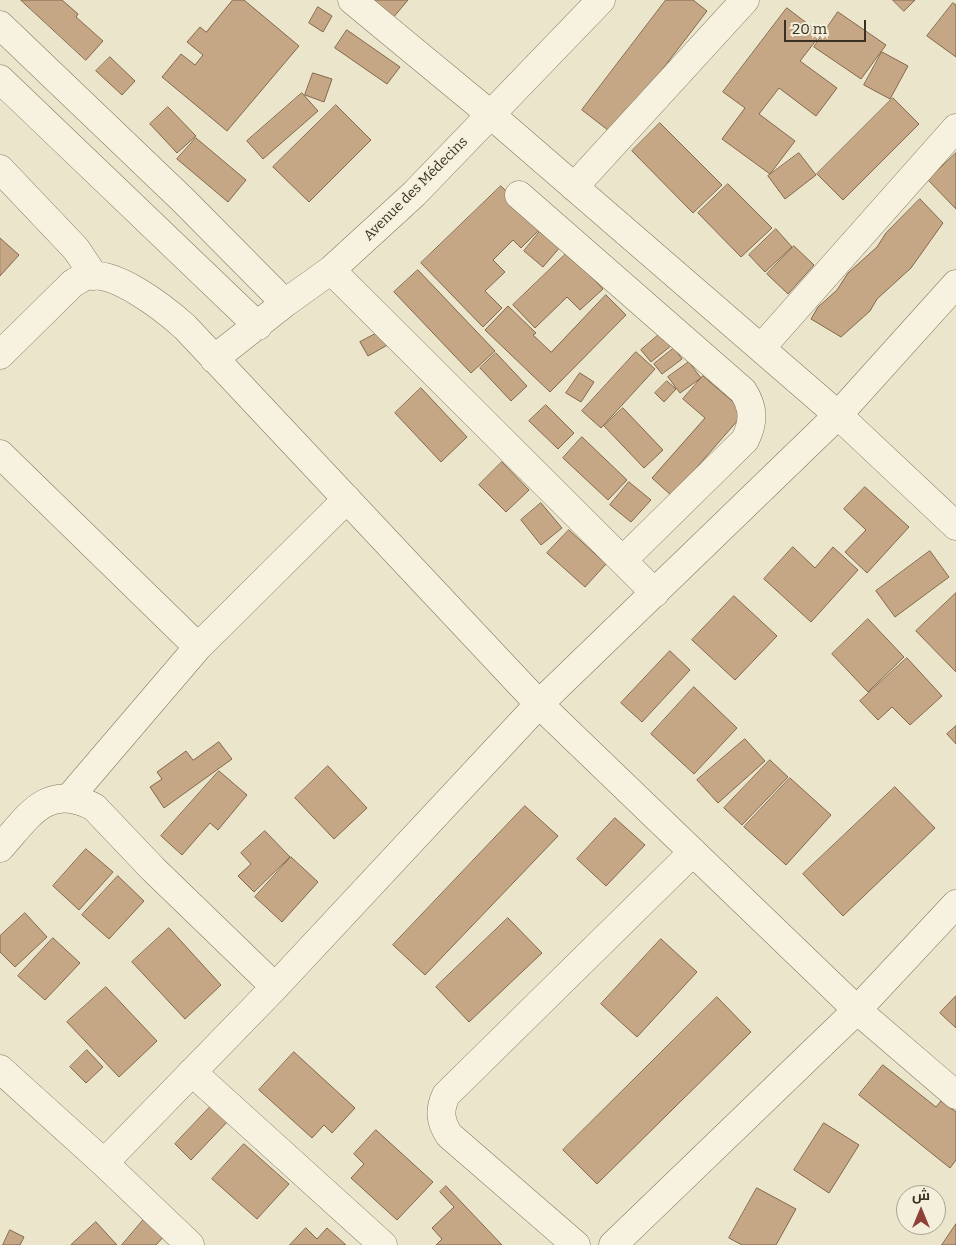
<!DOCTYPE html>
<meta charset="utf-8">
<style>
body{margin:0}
#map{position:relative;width:956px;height:1245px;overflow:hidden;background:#ebe5cc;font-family:Bitter,Cairo,serif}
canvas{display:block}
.north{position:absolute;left:896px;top:1185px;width:50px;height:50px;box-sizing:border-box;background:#f3efdb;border:1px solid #a9a391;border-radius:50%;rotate:0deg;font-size:14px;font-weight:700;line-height:20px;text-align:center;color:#393023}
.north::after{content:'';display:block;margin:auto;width:18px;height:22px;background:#8f4138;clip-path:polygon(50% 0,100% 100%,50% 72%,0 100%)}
.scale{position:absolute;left:784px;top:20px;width:82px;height:22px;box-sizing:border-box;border:2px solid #393023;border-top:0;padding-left:6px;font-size:15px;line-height:18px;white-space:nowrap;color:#393023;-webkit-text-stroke:4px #f3efdb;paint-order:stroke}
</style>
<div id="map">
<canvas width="956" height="1245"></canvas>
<div class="north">ش</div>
<div class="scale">20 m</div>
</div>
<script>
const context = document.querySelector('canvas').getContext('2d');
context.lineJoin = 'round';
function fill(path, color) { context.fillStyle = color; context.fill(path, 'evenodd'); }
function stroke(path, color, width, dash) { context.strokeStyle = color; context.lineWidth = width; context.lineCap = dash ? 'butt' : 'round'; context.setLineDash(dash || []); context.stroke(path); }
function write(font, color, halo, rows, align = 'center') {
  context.font = font + ' Bitter,serif'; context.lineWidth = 4; context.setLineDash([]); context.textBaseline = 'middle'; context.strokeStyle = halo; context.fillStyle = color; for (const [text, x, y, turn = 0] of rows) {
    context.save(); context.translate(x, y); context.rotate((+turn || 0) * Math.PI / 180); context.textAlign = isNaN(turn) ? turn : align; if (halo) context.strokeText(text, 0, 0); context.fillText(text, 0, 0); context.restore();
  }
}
const building = new Path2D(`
 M 21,0 L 62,0 L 78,14 L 76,17 L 103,41 L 86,60 Z
 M 233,0 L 244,0 L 299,46 L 227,131 L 162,77 L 181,54 L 195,65 L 203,55 L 187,42 L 200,27 L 206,32 Z
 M 371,0 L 408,0 L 392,19 Z
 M 666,0 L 693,0 L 707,11 L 613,134 L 582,110 Z
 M 893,0 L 915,0 L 904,11 Z
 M 953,3 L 956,5 L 956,57 L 927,36 Z
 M 318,7 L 332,16 L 323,32 L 309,23 Z
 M 787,8 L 821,34 L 800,61 L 837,88 L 816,116 L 779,88 L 759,114 L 795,141 L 770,174 L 722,139 L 745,108 L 723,92 Z
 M 838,12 L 886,45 L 861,79 L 814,47 Z
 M 347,30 L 400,67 L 387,84 L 335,48 Z
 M 882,52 L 908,66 L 890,99 L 864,85 Z
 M 110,57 L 135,81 L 122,95 L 96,71 Z
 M 313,73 L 332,79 L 324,102 L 305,95 Z
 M 302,93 L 318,111 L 263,159 L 247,141 Z
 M 893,98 L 919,124 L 843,200 L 817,174 Z
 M 336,105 L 371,140 L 309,202 L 273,167 Z
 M 168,107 L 196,136 L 177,153 L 150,124 Z
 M 660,123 L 722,185 L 693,213 L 632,151 Z
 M 196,138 L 246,180 L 228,202 L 177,159 Z
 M 799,153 L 816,175 L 785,199 L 768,176 Z
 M 956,153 L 956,209 L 928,180 Z
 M 728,184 L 772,228 L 741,257 L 698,213 Z
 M 501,186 L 542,227 L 521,248 L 513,240 L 493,260 L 505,272 L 485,291 L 502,308 L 483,327 L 421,263 Z
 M 920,199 L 943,223 L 911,268 L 877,299 L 870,311 L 841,337 L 811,319 L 818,307 L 837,290 L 848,273 L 877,247 L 886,233 Z
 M 776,229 L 792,247 L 765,272 L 749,255 Z
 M 541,230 L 561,246 L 543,267 L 524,251 Z
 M 0,238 L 19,255 L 0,276 Z
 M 794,246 L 814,265 L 788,294 L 767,274 Z
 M 568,252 L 603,289 L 580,310 L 567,297 L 535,328 L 513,305 Z
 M 418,270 L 495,351 L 471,373 L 394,292 Z
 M 606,295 L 626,315 L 550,392 L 485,330 L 508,306 L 536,333 L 533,335 L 551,352 Z
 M 383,330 L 391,343 L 368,356 L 360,342 Z
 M 662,332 L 672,345 L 651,362 L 641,350 Z
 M 674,348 L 682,359 L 662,374 L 654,364 Z
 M 636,352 L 655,369 L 601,428 L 582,411 Z
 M 496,353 L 527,386 L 511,401 L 480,368 Z
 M 689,362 L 701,378 L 680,393 L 668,377 Z
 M 580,373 L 594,382 L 581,402 L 566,393 Z
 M 703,376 L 745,412 L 672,496 L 652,478 L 705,418 L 683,399 Z
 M 667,381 L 676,389 L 664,402 L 655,393 Z
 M 421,388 L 467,437 L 441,462 L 395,413 Z
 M 546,405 L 574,433 L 558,449 L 529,421 Z
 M 623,408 L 663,450 L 644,468 L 604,426 Z
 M 582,437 L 627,480 L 608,500 L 563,458 Z
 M 502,462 L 529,490 L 506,512 L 479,485 Z
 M 629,482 L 651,500 L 631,522 L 610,505 Z
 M 865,487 L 909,527 L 867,573 L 845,552 L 866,530 L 844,509 Z
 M 541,503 L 562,528 L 541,545 L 521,520 Z
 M 569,530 L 606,564 L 585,587 L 547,553 Z
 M 793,547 L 815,568 L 833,547 L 858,570 L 811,622 L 764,579 Z
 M 930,551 L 949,577 L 895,617 L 876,591 Z
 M 956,593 L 956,672 L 916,631 Z
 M 734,596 L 777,636 L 735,680 L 692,640 Z
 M 868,619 L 904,657 L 868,692 L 832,654 Z
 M 670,651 L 690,670 L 642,722 L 621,703 Z
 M 907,658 L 942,696 L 910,725 L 892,707 L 878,720 L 860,701 Z
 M 694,687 L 737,728 L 694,774 L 651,734 Z
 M 956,726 L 956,744 L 947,734 Z
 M 745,739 L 765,761 L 718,803 L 697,780 Z
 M 219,742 L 232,759 L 164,808 L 150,787 L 162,779 L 157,772 L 186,751 L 193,760 Z
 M 770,760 L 788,777 L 742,825 L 724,808 Z
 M 328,766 L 367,808 L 334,839 L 295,798 Z
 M 219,771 L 247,795 L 218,830 L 210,823 L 182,855 L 161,836 Z
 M 790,778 L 831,815 L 786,865 L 744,827 Z
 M 895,787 L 935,828 L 843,916 L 803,874 Z
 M 525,806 L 558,836 L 425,975 L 393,945 Z
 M 615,818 L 645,845 L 606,886 L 577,859 Z
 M 265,831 L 290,857 L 254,892 L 238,876 L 251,864 L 241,853 Z
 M 86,849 L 113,872 L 79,910 L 53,886 Z
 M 291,857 L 318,882 L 282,922 L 255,897 Z
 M 118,876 L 144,901 L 109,939 L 82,915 Z
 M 25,913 L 47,937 L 15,967 L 0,952 L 0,936 Z
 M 508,918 L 542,953 L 469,1022 L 436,987 Z
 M 169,928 L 221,985 L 185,1019 L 132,962 Z
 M 53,938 L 80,963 L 45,1000 L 18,976 Z
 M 661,939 L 697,972 L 637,1037 L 601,1004 Z
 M 106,987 L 157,1041 L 119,1077 L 67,1022 Z
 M 956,996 L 956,1028 L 940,1013 Z
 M 717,997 L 751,1032 L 597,1184 L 563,1150 Z
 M 87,1050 L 103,1067 L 86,1083 L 70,1067 Z
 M 294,1052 L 355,1108 L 332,1133 L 324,1125 L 312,1138 L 259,1090 Z
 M 883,1065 L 936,1107 L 941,1101 L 956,1112 L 956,1160 L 950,1168 L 859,1095 Z
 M 212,1105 L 229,1120 L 191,1160 L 175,1144 Z
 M 824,1123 L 859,1145 L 829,1193 L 794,1170 Z
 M 376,1130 L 433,1182 L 397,1220 L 351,1178 L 364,1164 L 354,1154 Z
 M 244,1144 L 289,1184 L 257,1219 L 212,1179 Z
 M 446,1186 L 502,1245 L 436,1245 L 442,1239 L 432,1228 L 454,1207 L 440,1192 Z
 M 757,1188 L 796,1209 L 776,1245 L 742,1245 L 729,1238 Z
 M 145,1218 L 166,1234 L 156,1245 L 122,1245 Z
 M 96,1222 L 117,1245 L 71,1245 Z
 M 956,1224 L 956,1245 L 942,1245 Z
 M 306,1228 L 317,1239 L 327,1228 L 346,1245 L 290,1245 Z
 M 10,1230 L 24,1237 L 20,1245 L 3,1245 Z`);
const minor = new Path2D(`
 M 352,0 L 490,114 L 838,415 L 956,526
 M 0,25 L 183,200 L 285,303
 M 0,79 L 258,326
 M 0,169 L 76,249 L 94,276
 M 574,187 L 745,0
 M 519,195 L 743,391 C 754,408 754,422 745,440 L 623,560
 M 331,270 L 655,593
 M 761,348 L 956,128
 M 0,355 L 73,283 C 77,281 80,279 84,277 C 112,267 165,309 185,327 L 539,704 L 857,1010 L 956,1095
 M 214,359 L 285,303 L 331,270 L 414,194 L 601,0
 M 0,454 L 198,647
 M 69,798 L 198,647 L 347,499
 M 0,848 C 29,816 47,782 94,807 L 153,869 L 275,987
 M 0,1069 L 104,1163 L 190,1245
 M 192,1072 L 383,1245
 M 104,1163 L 275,987 L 539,704 L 838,415 L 956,284
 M 576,1245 L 449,1135 C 440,1121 439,1110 446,1095 L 693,852
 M 613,1245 L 857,1010 L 956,904`);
const streetNames = [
 ["Avenue des Médecins",416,189,-45]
];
fill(building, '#c5a786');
stroke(building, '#83674a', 1);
stroke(minor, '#867961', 29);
stroke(minor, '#f6f2df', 28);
write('14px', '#393023', '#f3efdb', streetNames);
</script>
